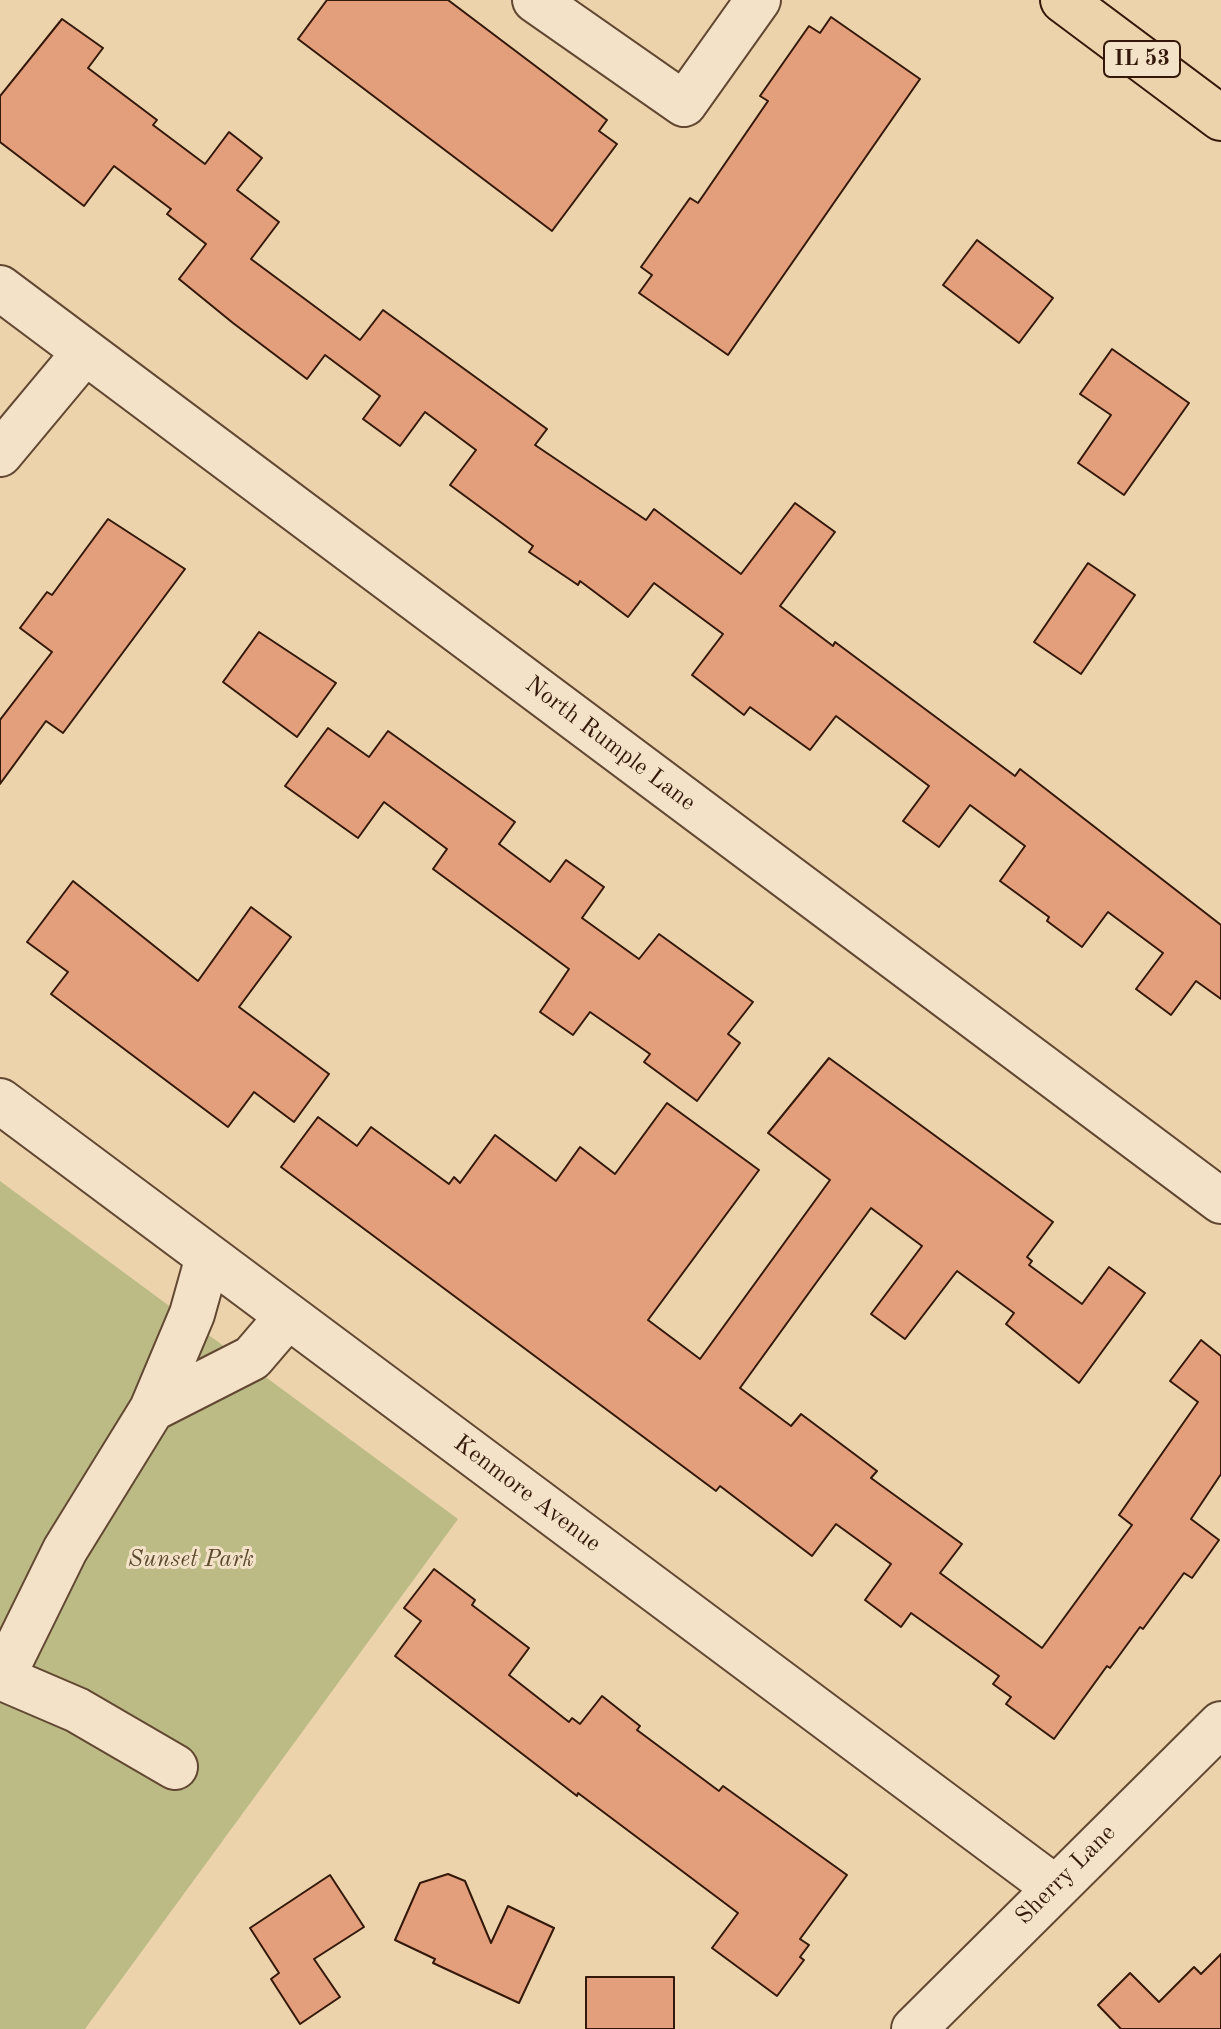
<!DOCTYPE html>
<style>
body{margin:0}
canvas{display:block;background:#ecd3ab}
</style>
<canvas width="1221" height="2029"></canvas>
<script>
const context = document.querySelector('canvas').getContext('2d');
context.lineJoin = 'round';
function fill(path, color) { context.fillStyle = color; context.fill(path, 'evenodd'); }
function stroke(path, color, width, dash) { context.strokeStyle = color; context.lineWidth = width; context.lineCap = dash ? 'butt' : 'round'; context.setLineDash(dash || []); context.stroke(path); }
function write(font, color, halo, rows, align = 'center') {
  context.font = font + ' "Old Standard TT",serif'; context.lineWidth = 6; context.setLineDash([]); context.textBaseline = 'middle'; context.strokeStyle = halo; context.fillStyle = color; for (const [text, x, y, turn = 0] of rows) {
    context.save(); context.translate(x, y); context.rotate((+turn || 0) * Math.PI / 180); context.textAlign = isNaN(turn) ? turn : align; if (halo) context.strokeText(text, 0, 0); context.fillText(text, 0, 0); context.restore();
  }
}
const green = new Path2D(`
 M 0,1181 L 458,1519 L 85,2029 L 0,2029 Z`);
const building = new Path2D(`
 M 327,0 L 448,0 L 607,120 L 599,131 L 617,144 L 552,231 L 298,39 Z
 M 831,17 L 920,79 L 728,355 L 639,293 L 652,275 L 641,267 L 690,198 L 698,203 L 768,101 L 760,96 L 809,26 L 820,33 Z
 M 62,19 L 103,48 L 88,68 L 157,120 L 153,125 L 205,164 L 229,132 L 262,158 L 237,190 L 279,222 L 251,259 L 360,340 L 383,310 L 547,429 L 535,445 L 646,520 L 654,509 L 741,574 L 795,503 L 835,532 L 780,606 L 833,646 L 835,642 L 1015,776 L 1020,769 L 1221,925 L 1221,999 L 1196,981 L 1171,1015 L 1136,989 L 1163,953 L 1108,912 L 1082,947 L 1047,921 L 1049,917 L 1000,881 L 1025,846 L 970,805 L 939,847 L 903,821 L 929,786 L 836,716 L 810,750 L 750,707 L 744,715 L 692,675 L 723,634 L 654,583 L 628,617 L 580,581 L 578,585 L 529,552 L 533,546 L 450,485 L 476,450 L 425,412 L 400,446 L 363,419 L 380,396 L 325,355 L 307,379 L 233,323 L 179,279 L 206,244 L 167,214 L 171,209 L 114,166 L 84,206 L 0,142 L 0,96 Z
 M 977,240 L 1053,298 L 1019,343 L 943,285 Z
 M 1112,349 L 1189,403 L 1124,495 L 1078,463 L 1111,415 L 1080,394 Z
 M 108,519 L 185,569 L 63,733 L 46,721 L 0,784 L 0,720 L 52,652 L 20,628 L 47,592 L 52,595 Z
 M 1088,563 L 1135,595 L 1081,674 L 1034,642 Z
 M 259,632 L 336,683 L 297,737 L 223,682 Z
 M 328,728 L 369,757 L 388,731 L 515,822 L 499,844 L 550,882 L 566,860 L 604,887 L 582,918 L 639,959 L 659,934 L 753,1002 L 728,1034 L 740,1043 L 697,1101 L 644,1062 L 650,1054 L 590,1012 L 573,1035 L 540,1012 L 569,969 L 433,869 L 447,849 L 384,802 L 358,838 L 285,786 Z
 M 73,881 L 198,981 L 251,907 L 291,937 L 239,1007 L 329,1074 L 294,1122 L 254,1092 L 228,1127 L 51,994 L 68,972 L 27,942 Z
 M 829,1058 L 1053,1222 L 1027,1257 L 1032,1261 L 1029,1265 L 1082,1304 L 1109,1267 L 1145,1293 L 1079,1383 L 1006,1324 L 1014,1313 L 957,1271 L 905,1339 L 871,1314 L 922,1246 L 871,1208 L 816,1283 L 740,1388 L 791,1426 L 801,1414 L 877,1471 L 871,1478 L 962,1544 L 940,1573 L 1042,1648 L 1132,1525 L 1119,1515 L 1198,1402 L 1170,1381 L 1201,1340 L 1221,1356 L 1221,1474 L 1191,1519 L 1219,1540 L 1192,1578 L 1184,1573 L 1143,1629 L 1140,1627 L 1110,1668 L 1107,1666 L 1054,1739 L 1006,1704 L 1011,1697 L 993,1684 L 999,1676 L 911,1613 L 901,1627 L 865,1600 L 891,1564 L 836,1524 L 812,1556 L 720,1486 L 716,1491 L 281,1167 L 318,1117 L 357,1146 L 371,1127 L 449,1184 L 454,1177 L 460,1183 L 495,1135 L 556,1181 L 580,1147 L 615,1174 L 667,1103 L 759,1170 L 648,1320 L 700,1359 L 830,1180 L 768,1133 Z
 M 434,1569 L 475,1600 L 472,1605 L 529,1648 L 509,1675 L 569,1722 L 572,1718 L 580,1724 L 602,1696 L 640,1726 L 637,1730 L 719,1791 L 723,1786 L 847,1875 L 800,1939 L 809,1945 L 800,1957 L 804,1960 L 777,1996 L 712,1948 L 738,1913 L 578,1793 L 577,1796 L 395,1656 L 421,1621 L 404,1608 Z
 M 448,1874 L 465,1881 L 491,1943 L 508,1906 L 554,1928 L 519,2003 L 433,1963 L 435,1959 L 395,1940 L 420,1883 Z
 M 330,1875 L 364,1927 L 314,1959 L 340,1997 L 300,2024 L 271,1979 L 279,1973 L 250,1928 Z
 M 1221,1954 L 1221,2029 L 1121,2029 L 1098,2005 L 1130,1973 L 1159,2002 L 1194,1967 L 1201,1974 Z
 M 586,1977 L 674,1977 L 674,2029 L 586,2029 Z`);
const minor = new Path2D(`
 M 535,0 L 684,104 L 758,0
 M 0,288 L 1221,1201
 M 0,454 L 85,352
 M 0,1101 L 1054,1887
 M 152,1409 L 252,1358 L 288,1316
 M 0,1677 L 77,1710 L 175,1767
 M 2,1678 L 65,1550 L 152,1409 L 192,1314 L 208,1257
 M 914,2029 L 1221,1724`);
const major = new Path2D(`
 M 1063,0 L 1221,118`);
const shields = [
 [1142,59,76]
];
const shieldNames = [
 ["IL 53",1142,59]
];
const streetNames = [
 ["North Rumple Lane",610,744,37],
 ["Kenmore Avenue",527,1494,37],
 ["Sherry Lane",1066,1875,-45]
];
const parkNames = [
 ["Sunset Park",191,1560]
];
fill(green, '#bcbb86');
fill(building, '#e39f7b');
stroke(building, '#34190a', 2);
stroke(minor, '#624832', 48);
stroke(major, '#34190a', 48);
stroke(minor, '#f3e2c8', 44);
stroke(major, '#ecd3ab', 44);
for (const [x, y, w] of shields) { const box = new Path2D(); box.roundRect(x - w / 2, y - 18, w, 36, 6); context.fillStyle = '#f3e2c8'; context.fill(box); stroke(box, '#34190a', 2); }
write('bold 22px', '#34190a', null, shieldNames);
write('24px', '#34190a', '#f3e2c8', streetNames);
write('italic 24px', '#5d4a2f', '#f3e2c8', parkNames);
</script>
